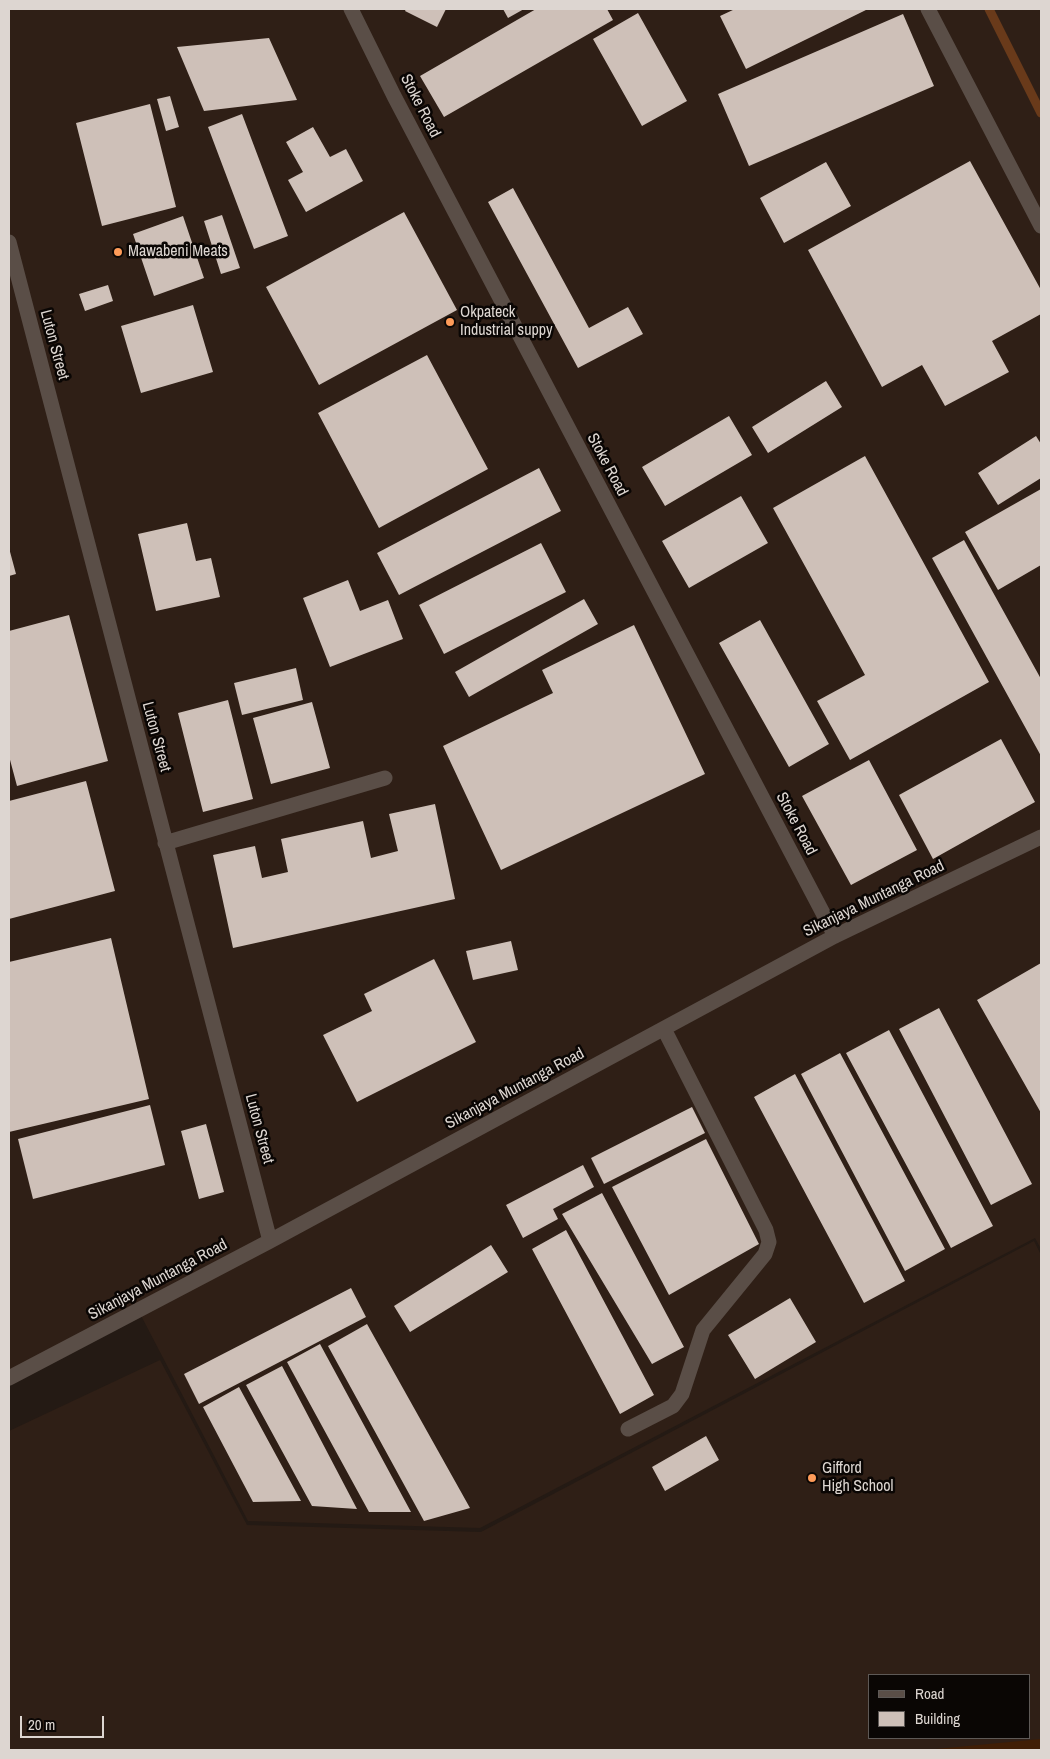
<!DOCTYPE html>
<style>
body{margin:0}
#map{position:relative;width:1050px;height:1759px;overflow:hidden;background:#241a14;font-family:"Archivo Narrow",sans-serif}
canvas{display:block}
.frame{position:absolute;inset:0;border:10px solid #ddd6d1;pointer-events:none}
.legend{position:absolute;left:868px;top:1674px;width:162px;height:65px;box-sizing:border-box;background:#0a0604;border:1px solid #5e5956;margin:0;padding:6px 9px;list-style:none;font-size:15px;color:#ddd6d1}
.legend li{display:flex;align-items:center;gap:10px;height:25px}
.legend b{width:25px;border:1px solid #5e5956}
.scale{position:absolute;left:20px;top:1716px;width:84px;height:22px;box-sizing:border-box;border:2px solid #ddd6d1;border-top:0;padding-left:6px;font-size:15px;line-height:18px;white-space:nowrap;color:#ddd6d1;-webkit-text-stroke:4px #0a0604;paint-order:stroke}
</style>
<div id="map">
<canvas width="1050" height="1759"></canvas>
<div class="frame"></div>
<ul class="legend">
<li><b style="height:6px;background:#5a4e47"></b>Road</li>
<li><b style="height:14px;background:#cec0b8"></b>Building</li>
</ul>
<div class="scale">20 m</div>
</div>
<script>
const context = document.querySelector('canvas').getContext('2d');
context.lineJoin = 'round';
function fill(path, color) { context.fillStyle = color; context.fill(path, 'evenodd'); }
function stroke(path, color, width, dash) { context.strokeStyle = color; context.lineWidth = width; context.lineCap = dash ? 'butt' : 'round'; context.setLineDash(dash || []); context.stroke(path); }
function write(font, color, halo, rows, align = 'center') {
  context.font = font + ' "Archivo Narrow",sans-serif'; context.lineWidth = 5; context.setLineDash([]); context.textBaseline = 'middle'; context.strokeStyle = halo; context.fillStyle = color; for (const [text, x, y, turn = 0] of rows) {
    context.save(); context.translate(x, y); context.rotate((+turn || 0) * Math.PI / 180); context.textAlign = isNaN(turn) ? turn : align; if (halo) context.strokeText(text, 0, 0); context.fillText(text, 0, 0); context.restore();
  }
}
const built = new Path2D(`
 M 9,9 L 1041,9 L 1041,1249 L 1035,1238 L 480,1528 L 248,1521 L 135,1304 L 9,1371 Z
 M 1034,1241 L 1041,1255 L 1041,1750 L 9,1750 L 9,1431 L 160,1360 L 247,1525 L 481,1532 ZM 869,1675 L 1029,1675 L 1029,1738 L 869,1738 Z`);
const green = new Path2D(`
 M 1041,1739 L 1041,1750 L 918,1750 L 936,1749 Z`);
const stream = new Path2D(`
 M 989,9 L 1041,113`);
const building = new Path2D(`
 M 406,9 L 446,9 L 437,27 L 405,11 Z
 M 503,9 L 524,9 L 508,18 Z
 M 536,9 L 607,9 L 613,20 L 444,117 L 420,76 Z
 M 735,9 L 868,9 L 746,69 L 720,16 Z
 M 638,13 L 687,101 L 642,126 L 593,39 Z
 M 903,14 L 934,86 L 749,166 L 718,94 Z
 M 269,38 L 297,100 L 204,111 L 177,47 Z
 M 170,96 L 179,127 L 166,131 L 157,99 Z
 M 150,104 L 176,207 L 102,226 L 76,123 Z
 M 242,114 L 288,236 L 254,249 L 208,127 Z
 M 313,127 L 330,157 L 346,149 L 363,181 L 306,212 L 288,180 L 303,172 L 286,142 Z
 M 970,161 L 1041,290 L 1041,314 L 992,341 L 1009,372 L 945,406 L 922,365 L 882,387 L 808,250 Z
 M 826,162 L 851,206 L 784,243 L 760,198 Z
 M 513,188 L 589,328 L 628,307 L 643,334 L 578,368 L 488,202 Z
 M 404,212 L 457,310 L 319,385 L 266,287 Z
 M 222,215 L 240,268 L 221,274 L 204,221 Z
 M 183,216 L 204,278 L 154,296 L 133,234 Z
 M 108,285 L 113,301 L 85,311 L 79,294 Z
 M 193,305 L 213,372 L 141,393 L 121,326 Z
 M 427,355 L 488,469 L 379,528 L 318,413 Z
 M 826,381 L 842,407 L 768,453 L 752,427 Z
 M 729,416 L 752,455 L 665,506 L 642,467 Z
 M 1036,436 L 1041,444 L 1041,478 L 998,505 L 978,473 Z
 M 865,456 L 989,682 L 850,760 L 817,701 L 865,675 L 773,508 Z
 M 539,468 L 561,511 L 399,595 L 377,553 Z
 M 1041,489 L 1041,565 L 998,590 L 965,532 Z
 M 741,496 L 768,543 L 689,588 L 662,541 Z
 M 187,523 L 196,561 L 211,558 L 220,597 L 156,611 L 138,534 Z
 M 964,540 L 1041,679 L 1041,756 L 932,558 Z
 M 541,543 L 566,592 L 444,654 L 419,605 Z
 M 9,548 L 16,574 L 9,576 Z
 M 348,580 L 360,611 L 388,600 L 403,639 L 330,667 L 303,598 Z
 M 584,599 L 598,624 L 469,697 L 455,672 Z
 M 69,615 L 108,761 L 17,786 L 9,756 L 9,631 Z
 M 760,620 L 829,744 L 789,767 L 719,643 Z
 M 634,625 L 705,774 L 501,870 L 443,746 L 553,693 L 542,670 Z
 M 296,668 L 303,700 L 242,715 L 234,683 Z
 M 228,700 L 253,799 L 203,812 L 178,713 Z
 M 312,702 L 330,768 L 271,784 L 253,718 Z
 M 1001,739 L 1035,802 L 933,859 L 899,795 Z
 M 869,760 L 917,850 L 851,885 L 802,796 Z
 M 86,781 L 115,891 L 9,919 L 9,801 Z
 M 435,804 L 455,899 L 233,948 L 213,855 L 255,846 L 262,878 L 288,872 L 281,839 L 363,821 L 371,858 L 398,851 L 389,814 Z
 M 111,938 L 149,1099 L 9,1132 L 9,962 Z
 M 511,941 L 518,970 L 473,980 L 466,951 Z
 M 434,959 L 476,1042 L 357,1102 L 323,1035 L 372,1011 L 364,994 Z
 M 1041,963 L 1041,1113 L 977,1000 Z
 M 939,1008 L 1032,1184 L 991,1205 L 899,1029 Z
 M 889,1030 L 993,1226 L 951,1248 L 846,1053 Z
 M 840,1053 L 945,1249 L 905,1271 L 801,1074 Z
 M 795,1074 L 905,1281 L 864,1303 L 754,1097 Z
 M 150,1105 L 165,1165 L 33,1199 L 18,1139 Z
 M 692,1107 L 705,1133 L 604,1184 L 591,1158 Z
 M 206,1124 L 224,1192 L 199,1199 L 181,1131 Z
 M 706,1139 L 759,1244 L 669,1295 L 612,1187 Z
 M 583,1165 L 594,1187 L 553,1209 L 558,1219 L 523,1238 L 506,1205 Z
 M 602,1193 L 684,1347 L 652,1364 L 562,1214 Z
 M 566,1230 L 654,1395 L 620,1414 L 532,1249 Z
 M 491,1245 L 508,1272 L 410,1332 L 394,1306 Z
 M 351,1288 L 366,1317 L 199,1404 L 184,1374 Z
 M 790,1298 L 816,1342 L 755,1379 L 728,1335 Z
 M 367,1324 L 470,1508 L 424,1521 L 328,1346 Z
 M 320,1344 L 411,1512 L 369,1512 L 287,1362 Z
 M 282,1366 L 357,1509 L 312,1506 L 246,1385 Z
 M 239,1387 L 301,1501 L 253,1502 L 203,1407 Z
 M 706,1436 L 719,1460 L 665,1491 L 652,1467 Z`);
const minor = new Path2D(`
 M 351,9 L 394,96 L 835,936
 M 928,9 L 1041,226
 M 9,242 L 270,1241
 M 165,843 L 385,778
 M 9,1378 L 270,1241 L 835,936 L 1041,837
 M 628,1429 L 673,1406 L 682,1394 L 703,1330 L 765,1254 L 769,1242 L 766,1230 L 664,1029`);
const markers = [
 [118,252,5,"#fe9b59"],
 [450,322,5,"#fe9b59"],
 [812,1478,5,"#fe9b59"]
];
const streetNames = [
 ["Stoke Road",420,106,63],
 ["Luton Street",54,345,75],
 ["Stoke Road",607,465,62],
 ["Luton Street",156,737,75],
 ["Stoke Road",796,824,62],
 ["Sikanjaya Muntanga Road",874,899,-26],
 ["Sikanjaya Muntanga Road",515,1089,-28],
 ["Luton Street",259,1129,75],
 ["Sikanjaya Muntanga Road",158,1280,-28]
];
const poiNames = [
 ["Mawabeni Meats",128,252],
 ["Okpateck",460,313],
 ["Industrial suppy",460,331],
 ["Gifford",822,1469],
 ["High School",822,1487]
];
fill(built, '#2f1f16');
fill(green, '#401e05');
stroke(stream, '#693a1a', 9);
fill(building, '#cec0b8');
stroke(minor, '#5a4e47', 15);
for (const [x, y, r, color] of markers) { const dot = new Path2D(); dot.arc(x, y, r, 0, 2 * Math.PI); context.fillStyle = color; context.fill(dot); stroke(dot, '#0a0604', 2); }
write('16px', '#ddd6d1', '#0a0604', streetNames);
write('16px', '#ddd6d1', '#0a0604', poiNames, 'left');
</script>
